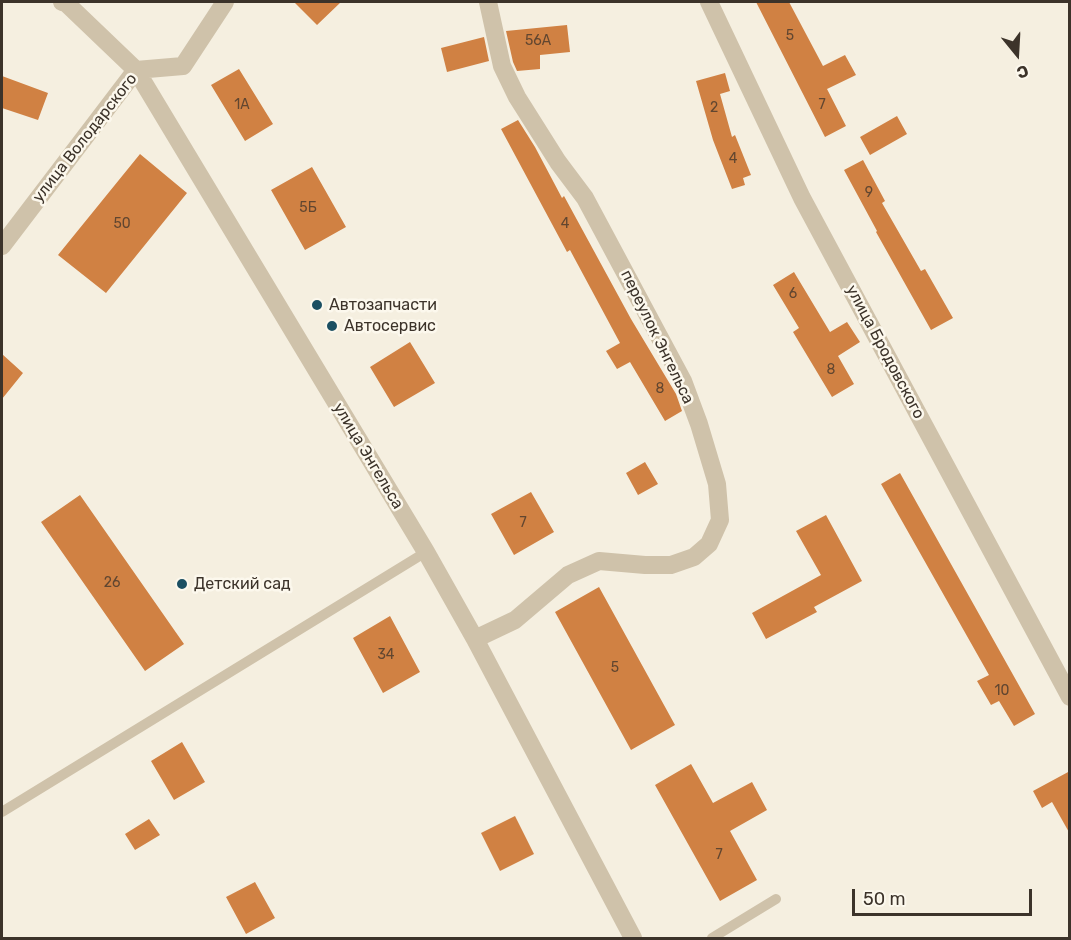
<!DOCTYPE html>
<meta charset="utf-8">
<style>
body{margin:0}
#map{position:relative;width:1071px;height:940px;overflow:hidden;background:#f5efe0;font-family:Rubik,sans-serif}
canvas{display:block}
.frame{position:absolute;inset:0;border:3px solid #3c332a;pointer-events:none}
.north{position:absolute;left:987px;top:24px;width:60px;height:60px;-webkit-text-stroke:4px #fcf8ed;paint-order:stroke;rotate:162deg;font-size:16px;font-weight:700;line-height:24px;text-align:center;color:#3c332a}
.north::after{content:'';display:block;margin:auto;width:21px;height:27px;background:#3c332a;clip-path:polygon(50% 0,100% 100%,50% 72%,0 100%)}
.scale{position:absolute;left:852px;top:889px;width:180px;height:27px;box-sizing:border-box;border:3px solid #3c332a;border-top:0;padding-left:8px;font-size:18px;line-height:21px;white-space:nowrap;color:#3c332a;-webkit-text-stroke:4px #fcf8ed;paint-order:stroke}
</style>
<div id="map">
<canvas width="1071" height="940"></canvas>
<div class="frame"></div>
<div class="north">С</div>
<div class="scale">50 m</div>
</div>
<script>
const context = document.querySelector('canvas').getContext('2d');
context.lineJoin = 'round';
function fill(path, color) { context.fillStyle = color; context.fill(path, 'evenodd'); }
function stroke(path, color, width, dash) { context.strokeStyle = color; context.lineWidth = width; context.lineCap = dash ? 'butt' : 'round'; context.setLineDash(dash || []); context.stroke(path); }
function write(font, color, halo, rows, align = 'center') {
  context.font = font + ' Rubik,sans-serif'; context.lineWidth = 5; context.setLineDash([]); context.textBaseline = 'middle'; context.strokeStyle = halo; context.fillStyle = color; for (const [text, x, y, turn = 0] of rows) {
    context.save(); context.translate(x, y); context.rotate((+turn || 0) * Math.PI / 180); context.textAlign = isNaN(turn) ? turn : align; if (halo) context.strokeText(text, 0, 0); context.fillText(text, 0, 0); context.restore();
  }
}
const building = new Path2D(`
 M 294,2 L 341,2 L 317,25 Z
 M 756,2 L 789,2 L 823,66 L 845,55 L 856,75 L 827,89 L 846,126 L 825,137 Z
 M 567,25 L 570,52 L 540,55 L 540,69 L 517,71 L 513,62 L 506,31 Z
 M 484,37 L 489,61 L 447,72 L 441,48 Z
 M 239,69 L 273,124 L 245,141 L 211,85 Z
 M 725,73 L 730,91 L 720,94 L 732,137 L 735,135 L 751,175 L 743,178 L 745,185 L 732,189 L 713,140 L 696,81 Z
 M 2,76 L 48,93 L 38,120 L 2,108 Z
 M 897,116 L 907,134 L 870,155 L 860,137 Z
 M 518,120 L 535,147 L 562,198 L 564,196 L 631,319 L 676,394 L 682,411 L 665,421 L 630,362 L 617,369 L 606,351 L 620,343 L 570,250 L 567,252 L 501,129 Z
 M 140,154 L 187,193 L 106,293 L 58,255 Z
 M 863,160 L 885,201 L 882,203 L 921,271 L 925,269 L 953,318 L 931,330 L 876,232 L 877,231 L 844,170 Z
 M 312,167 L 346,227 L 305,250 L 271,190 Z
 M 794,272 L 830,332 L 847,322 L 860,342 L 838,356 L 854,384 L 832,397 L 793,332 L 799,328 L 773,285 Z
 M 410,342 L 435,383 L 394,407 L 370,367 Z
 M 2,354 L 23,373 L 2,399 Z
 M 645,462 L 658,484 L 638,495 L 626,473 Z
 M 900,473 L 1035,714 L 1014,726 L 999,701 L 991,705 L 977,681 L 989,675 L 881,484 Z
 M 531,492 L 554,532 L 514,555 L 491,514 Z
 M 80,495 L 184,644 L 145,671 L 41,522 Z
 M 826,515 L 862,581 L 814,607 L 817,612 L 766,639 L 752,613 L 821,575 L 796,531 Z
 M 599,587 L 675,725 L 631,750 L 555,612 Z
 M 390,616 L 420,672 L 383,693 L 353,638 Z
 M 182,742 L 205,782 L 174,800 L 151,761 Z
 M 691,764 L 713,803 L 752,782 L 767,810 L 730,831 L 757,880 L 720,901 L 655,785 Z
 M 1070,771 L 1070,834 L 1052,802 L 1042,808 L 1033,791 Z
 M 515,816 L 534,854 L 500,871 L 481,833 Z
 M 149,819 L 160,835 L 135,850 L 125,834 Z
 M 255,882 L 275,918 L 246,934 L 226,897 Z`);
const lane = new Path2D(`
 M 2,812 L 426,552
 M 712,938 L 776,899`);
const street = new Path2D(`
 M 62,2 L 66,3 L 136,70 L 426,552 L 475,639 L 633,938
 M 709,2 L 802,198 L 1070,697
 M 2,246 L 136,70 L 183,66 L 225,2
 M 475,639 L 515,620 L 568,575 L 599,561 L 645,565 L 671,565 L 694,557 L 709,544 L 720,520 L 717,484 L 699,424 L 683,381 L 585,198 L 558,162 L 517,97 L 502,66 L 488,2`);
const markers = [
 [317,305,6,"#1b4f62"],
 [332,326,6,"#1b4f62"],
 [182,584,6,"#1b4f62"]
];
const numberNames = [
 ["5",790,36],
 ["56А",538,41],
 ["1А",242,105],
 ["7",822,105],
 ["2",714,108],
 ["4",733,159],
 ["9",869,193],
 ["5Б",308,208],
 ["50",122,224],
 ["4",565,224],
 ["6",793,294],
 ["8",831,370],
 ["8",660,389],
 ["7",523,523],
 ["26",112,583],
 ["34",386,655],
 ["5",615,668],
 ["10",1002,691],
 ["7",719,855]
];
const streetNames = [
 ["улица Володарского",85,138,-52],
 ["переулок Энгельса",657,337,64],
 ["улица Бродовского",885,352,62],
 ["улица Энгельса",368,456,59]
];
const poiNames = [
 ["Автозапчасти",329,305],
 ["Автосервис",344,326],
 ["Детский сад",194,584]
];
fill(building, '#d08143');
stroke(lane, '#cfc2aa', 10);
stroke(street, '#cfc2aa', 18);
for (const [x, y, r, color] of markers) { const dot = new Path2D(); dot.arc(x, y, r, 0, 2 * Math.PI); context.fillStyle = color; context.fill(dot); stroke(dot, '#fcf8ed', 2); }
write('14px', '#614630', null, numberNames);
write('16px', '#3c332a', '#fcf8ed', streetNames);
write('16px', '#3c332a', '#fcf8ed', poiNames, 'left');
</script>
